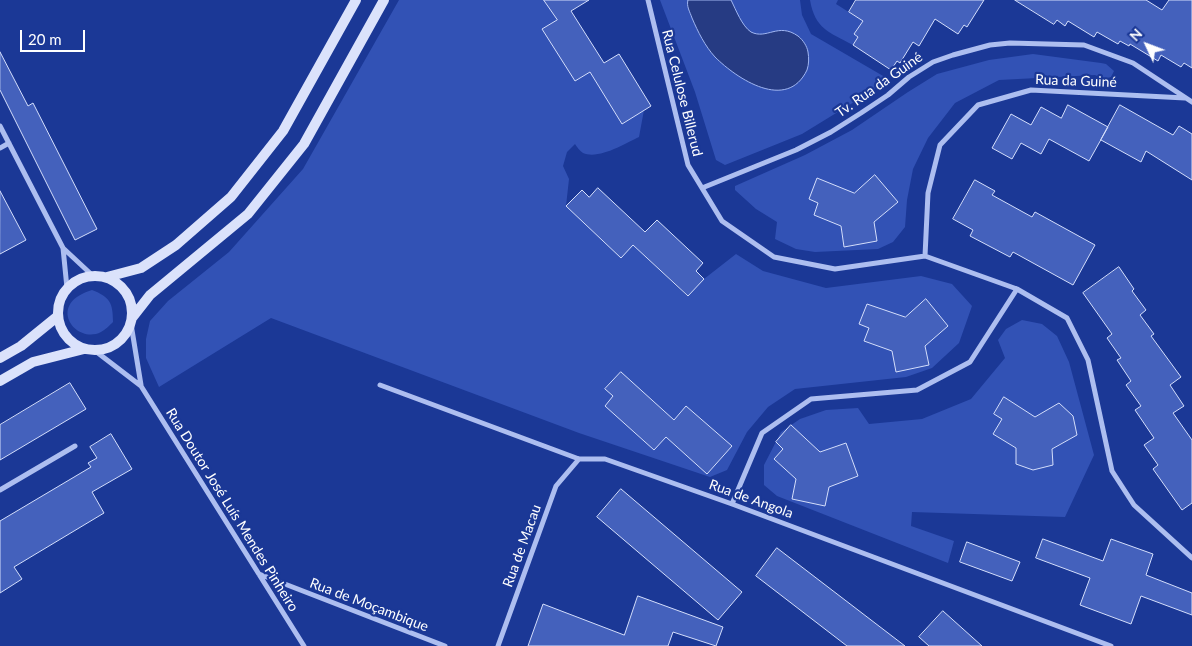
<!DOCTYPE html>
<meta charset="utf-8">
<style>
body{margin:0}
#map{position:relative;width:1192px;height:646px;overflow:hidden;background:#1b3896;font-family:Lato,sans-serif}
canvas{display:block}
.north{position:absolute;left:1122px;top:20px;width:50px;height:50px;-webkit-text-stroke:4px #1b3896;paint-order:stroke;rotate:313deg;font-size:14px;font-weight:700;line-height:20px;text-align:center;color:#fff}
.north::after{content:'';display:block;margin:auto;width:18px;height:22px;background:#fff;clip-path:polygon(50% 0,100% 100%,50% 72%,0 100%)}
.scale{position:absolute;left:20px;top:30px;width:65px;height:22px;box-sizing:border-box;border:2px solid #fff;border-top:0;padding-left:6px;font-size:15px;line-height:18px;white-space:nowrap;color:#fff;-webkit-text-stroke:4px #1b3896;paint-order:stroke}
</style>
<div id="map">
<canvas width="1192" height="646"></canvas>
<div class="north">N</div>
<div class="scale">20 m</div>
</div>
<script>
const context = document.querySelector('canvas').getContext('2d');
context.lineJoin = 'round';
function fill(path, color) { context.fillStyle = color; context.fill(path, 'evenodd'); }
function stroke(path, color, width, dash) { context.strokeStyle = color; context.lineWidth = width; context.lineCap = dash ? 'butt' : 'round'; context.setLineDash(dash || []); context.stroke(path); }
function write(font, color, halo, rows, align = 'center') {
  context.font = font + ' Lato,sans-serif'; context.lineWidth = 4.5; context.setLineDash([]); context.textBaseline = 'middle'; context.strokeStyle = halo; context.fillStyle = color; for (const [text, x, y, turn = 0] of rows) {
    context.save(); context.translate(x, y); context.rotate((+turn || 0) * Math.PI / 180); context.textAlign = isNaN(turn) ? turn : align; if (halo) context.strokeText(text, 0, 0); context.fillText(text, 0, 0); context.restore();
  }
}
const green = new Path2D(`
 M 399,0 L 544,0 L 557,20 L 543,29 L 575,81 L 590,72 L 622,124 L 644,110 L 639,137 C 626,143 599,160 583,153 C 580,151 577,147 575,144 L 567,152 L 563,166 L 569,179 L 566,206 L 633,245 L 687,296 L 704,279 L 736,254 L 763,271 L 826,288 L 921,276 L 952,284 L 972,306 L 959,343 L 932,368 L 906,377 L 795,389 L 768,407 L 747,432 L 727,470 L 710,477 L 579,433 L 271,318 L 159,387 L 146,358 L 146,339 L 150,321 L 168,301 L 229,252 L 303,169 Z
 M 660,0 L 800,0 L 802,15 L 811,34 L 890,80 L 802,134 L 725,165 L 716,160 L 695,92 Z
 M 810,0 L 838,0 L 836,4 L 863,21 L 854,34 L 858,37 L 853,45 C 829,32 815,29 810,0 Z
 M 1033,54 L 1101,63 L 1106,64 L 1114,71 L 1111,77 L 1104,79 L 1095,75 L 999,80 L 955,103 L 928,138 L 913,169 L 907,200 L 905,227 L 893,242 L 878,249 L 815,252 L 796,249 L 775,239 L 777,222 L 756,209 L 735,190 L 735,186 L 805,155 L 852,130 L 908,92 L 937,74 L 989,60 Z
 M 92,290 C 110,297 113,303 113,322 C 110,325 105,330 101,332 C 76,345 45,304 92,290 Z
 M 1022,320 L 1042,324 L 1057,336 L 1069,362 L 1094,455 L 1065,517 L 912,512 L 911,526 L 954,541 L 948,563 L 777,496 L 764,485 L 764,465 L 781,432 L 800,419 L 826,410 L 858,408 L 869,424 L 922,419 L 971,399 L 1005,358 L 998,340 L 1006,329 Z`);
const water = new Path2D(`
 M 688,0 L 731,0 C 736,10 742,26 751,32 C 767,40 778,22 798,36 C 803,40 807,46 808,52 C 809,58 809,64 807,70 C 787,112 737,79 715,57 C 705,46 698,32 692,18 C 690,12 686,6 688,0 Z`);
const building = new Path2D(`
 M 544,0 L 589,0 L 571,11 L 604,63 L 619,54 L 651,106 L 622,124 L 590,72 L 575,81 L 542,29 L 557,20 Z
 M 856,0 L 984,0 L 967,27 L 964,25 L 958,34 L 935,19 L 919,46 L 913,42 L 900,63 L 897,61 L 891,70 L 853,45 L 858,37 L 854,34 L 863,21 L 849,12 Z
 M 1015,0 L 1146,0 L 1162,10 L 1169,0 L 1192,0 L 1192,68 L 1184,63 L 1181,67 L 1161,55 L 1158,61 L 1130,44 L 1129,46 L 1120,41 L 1118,44 L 1097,32 L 1094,37 L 1068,21 L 1065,26 L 1057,20 L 1054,24 Z
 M 0,52 L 28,106 L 33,103 L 97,229 L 75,240 L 0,90 Z
 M 1068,105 L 1108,127 L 1089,161 L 1049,139 L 1041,154 L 1021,143 L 1012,159 L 992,148 L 1011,114 L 1031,125 L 1041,107 L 1061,118 Z
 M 1120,105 L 1173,135 L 1179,126 L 1192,134 L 1192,180 L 1146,151 L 1141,162 L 1101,140 Z
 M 875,175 L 898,202 L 874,222 L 877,241 L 844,247 L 841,226 L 814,215 L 818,203 L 809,199 L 817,178 L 854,193 Z
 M 975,180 L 995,191 L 992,195 L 1032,217 L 1035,212 L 1095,245 L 1073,285 L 1013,252 L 1010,257 L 970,236 L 973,230 L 953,219 Z
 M 598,188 L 645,232 L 657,220 L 703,263 L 696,271 L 704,279 L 688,296 L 633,245 L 621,258 L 566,206 L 582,190 L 589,197 Z
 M 0,191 L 26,240 L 0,254 Z
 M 1119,267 L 1134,289 L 1132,291 L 1146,310 L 1140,315 L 1154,334 L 1151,336 L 1181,377 L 1170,385 L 1184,406 L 1173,413 L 1192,440 L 1192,503 L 1182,510 L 1153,469 L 1158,465 L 1144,445 L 1154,438 L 1135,410 L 1141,406 L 1126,385 L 1131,381 L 1117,360 L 1121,358 L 1107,338 L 1112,334 L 1083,293 Z
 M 926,299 L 948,326 L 925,346 L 929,365 L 896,372 L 892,351 L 864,341 L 869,328 L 859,324 L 867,304 L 905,317 Z
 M 621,372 L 674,420 L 686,406 L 732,446 L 707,474 L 666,437 L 654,450 L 605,406 L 613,396 L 605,389 Z
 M 70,383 L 86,409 L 0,460 L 0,425 Z
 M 1004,397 L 1035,417 L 1059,403 L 1073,416 L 1077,435 L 1052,449 L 1053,465 L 1033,470 L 1016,464 L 1016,448 L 993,434 L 1002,419 L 994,414 Z
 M 791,425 L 820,452 L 846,443 L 858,476 L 829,487 L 825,506 L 792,499 L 796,479 L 774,459 L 783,449 L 776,442 Z
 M 111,434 L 132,469 L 92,492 L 104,513 L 14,567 L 22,579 L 0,593 L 0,521 L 91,467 L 88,463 L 97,458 L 90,447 Z
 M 621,489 L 742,592 L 718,620 L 597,517 Z
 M 1043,539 L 1103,561 L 1111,539 L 1153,554 L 1146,575 L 1192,593 L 1192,615 L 1141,596 L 1131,624 L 1080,605 L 1090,578 L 1036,558 Z
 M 967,542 L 1020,562 L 1012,581 L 960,562 Z
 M 777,548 L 905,646 L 847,646 L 756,576 Z
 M 638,596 L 723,627 L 716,646 L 673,632 L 668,646 L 528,646 L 543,604 L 624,635 Z
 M 943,611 L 982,646 L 929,646 L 919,637 Z`);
const minor = new Path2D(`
 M 648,0 L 688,165 L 722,221 L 774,257 L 835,269 L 925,256 L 1017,289 L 1067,318 L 1088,360 L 1112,471 L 1134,505 L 1192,558
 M 0,126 L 63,248 L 92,275
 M 0,148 L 9,143
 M 702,188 L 796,150 L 831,132 L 861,113 L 888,95 L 909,77 L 933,62 L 953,55 L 990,45 L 1010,43 L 1084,45 L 1133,63 L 1192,102
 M 63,248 L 67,288
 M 925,256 L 928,193 L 940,145 L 978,105 L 1031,90 L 1185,98
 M 131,324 L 141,385
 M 94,350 L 141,386 L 304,646
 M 380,385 L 579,459 L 605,459 L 732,504 L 1111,646
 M 0,490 L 75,446
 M 732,504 L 762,433 L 811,399 L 917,390 L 970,362 L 1017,289
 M 259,574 L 445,646
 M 498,646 L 556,486 L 579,459`);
const secondary = new Path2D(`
 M58 313a37 37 0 1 1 74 0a37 37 0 1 1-74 0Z
 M 107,277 L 141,268 L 176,245 L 231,197 L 283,131 L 356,0
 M 132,318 L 150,295 L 248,214 L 304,144 L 384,0
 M 0,358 L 21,346 L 58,316
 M 0,381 L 33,362 L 84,349`);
const streetNames = [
 ["Rua da Guiné",1076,81,2],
 ["Tv. Rua da Guiné",879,85,-35],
 ["Rua Celulose Billerud",682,93,76],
 ["Rua de Angola",751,499,20],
 ["Rua Doutor José Luís Mendes Pinheiro",232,510,58],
 ["Rua de Macau",522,546,-70],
 ["Rua de Moçambique",369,605,21]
];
fill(green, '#3252b5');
fill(water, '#263b83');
stroke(water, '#a0b6f2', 1);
fill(building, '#4461bc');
stroke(building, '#d4defb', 1);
stroke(minor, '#adbef0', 5);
stroke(secondary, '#dbe2fb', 10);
write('14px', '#fff', '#1b3896', streetNames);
</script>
